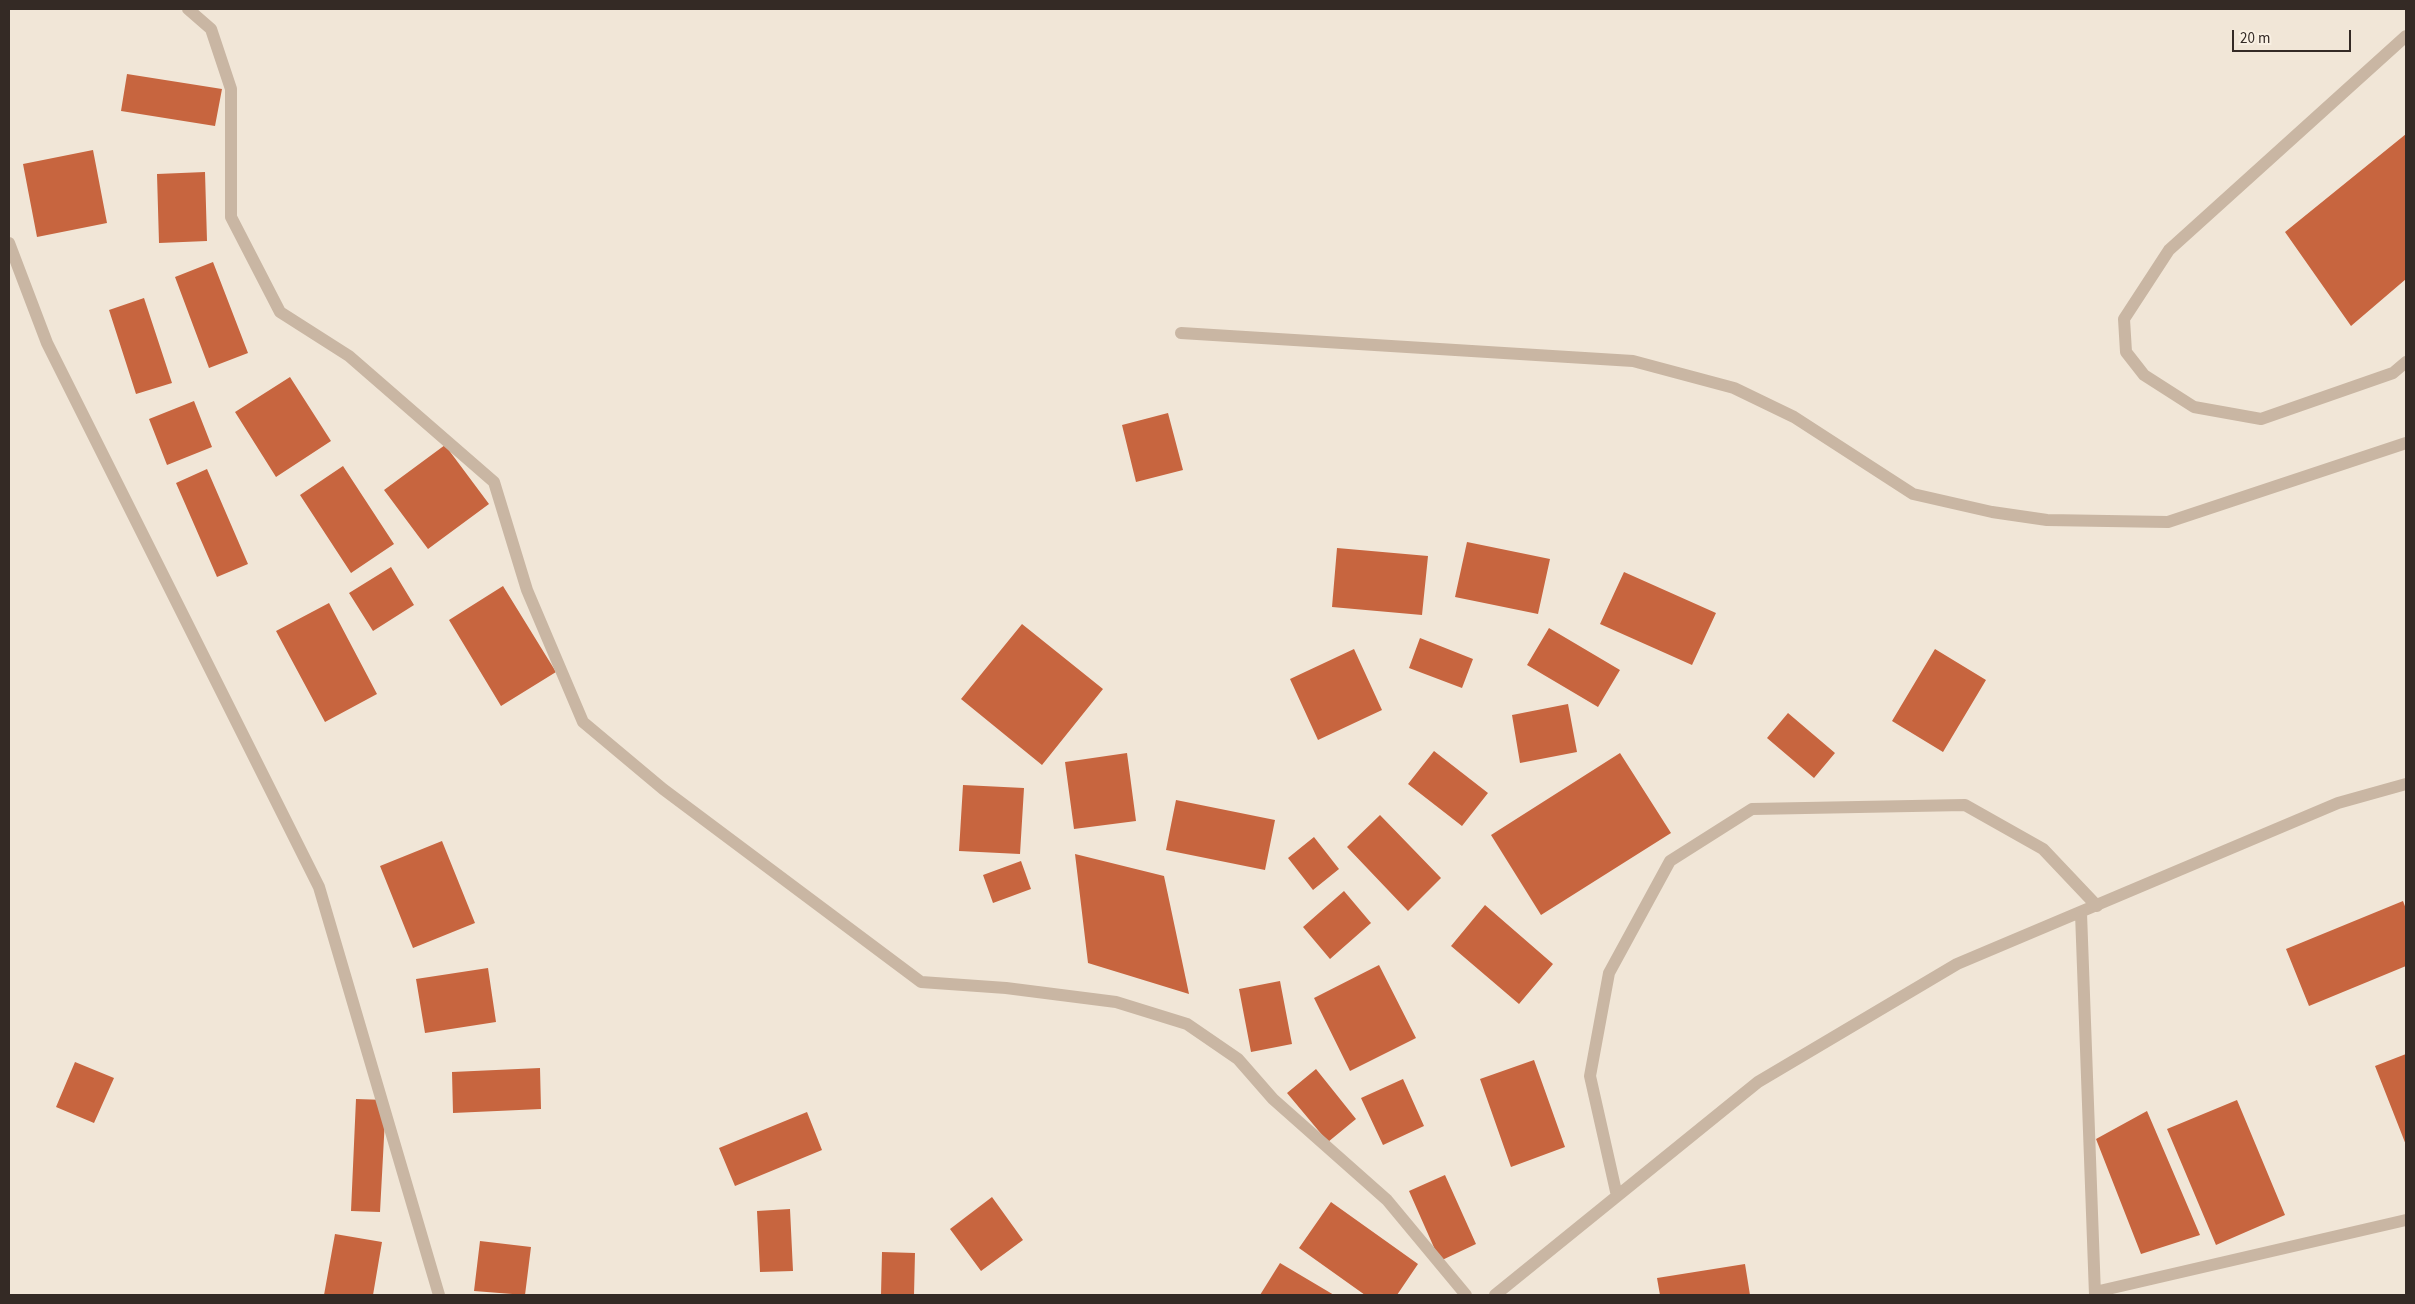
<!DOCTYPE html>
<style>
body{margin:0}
#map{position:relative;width:2415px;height:1304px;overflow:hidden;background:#f1e6d7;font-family:"Source Sans 3",sans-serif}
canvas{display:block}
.frame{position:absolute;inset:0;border:10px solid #342a25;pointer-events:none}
.scale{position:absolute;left:2232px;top:30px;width:119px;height:22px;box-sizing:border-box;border:2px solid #342a25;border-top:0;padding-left:6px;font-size:15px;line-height:18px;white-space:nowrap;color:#342a25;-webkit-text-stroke:4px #f9f0e3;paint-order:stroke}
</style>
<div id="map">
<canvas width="2415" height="1304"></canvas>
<div class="frame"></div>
<div class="scale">20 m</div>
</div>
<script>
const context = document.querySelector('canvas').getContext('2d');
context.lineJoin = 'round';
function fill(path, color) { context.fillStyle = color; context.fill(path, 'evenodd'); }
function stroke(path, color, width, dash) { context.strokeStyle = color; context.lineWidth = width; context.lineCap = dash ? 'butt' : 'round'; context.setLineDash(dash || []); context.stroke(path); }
const building = new Path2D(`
 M 127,74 L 222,89 L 215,126 L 121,111 Z
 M 2406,134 L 2406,279 L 2351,326 L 2285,232 Z
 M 93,150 L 107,223 L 37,237 L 23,164 Z
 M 205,172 L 207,241 L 159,243 L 157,174 Z
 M 213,262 L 248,353 L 209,368 L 175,277 Z
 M 144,298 L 172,383 L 136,394 L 109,310 Z
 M 290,377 L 331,441 L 276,477 L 235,412 Z
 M 194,401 L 212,447 L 167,465 L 149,419 Z
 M 1168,413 L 1183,470 L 1136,482 L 1122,425 Z
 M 445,445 L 489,504 L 428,549 L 384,490 Z
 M 343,466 L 394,544 L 351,573 L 300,495 Z
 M 207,469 L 248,564 L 217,577 L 176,483 Z
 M 1467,542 L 1550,559 L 1538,614 L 1455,597 Z
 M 1337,548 L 1428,556 L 1422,615 L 1332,607 Z
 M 391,567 L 414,605 L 373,631 L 349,593 Z
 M 1624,572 L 1716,613 L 1692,665 L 1600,624 Z
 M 503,586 L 556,672 L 501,706 L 449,620 Z
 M 329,603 L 377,694 L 325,722 L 276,631 Z
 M 1022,624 L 1103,689 L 1042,765 L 961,699 Z
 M 1549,628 L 1620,670 L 1598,707 L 1527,665 Z
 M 1420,638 L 1473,659 L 1462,688 L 1409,668 Z
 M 1354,649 L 1382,710 L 1318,740 L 1290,679 Z
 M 1935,649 L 1986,680 L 1943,752 L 1892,721 Z
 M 1568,704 L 1577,752 L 1520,763 L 1512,715 Z
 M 1788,713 L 1835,753 L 1814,778 L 1767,738 Z
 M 1434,751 L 1488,793 L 1462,826 L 1408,784 Z
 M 1127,753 L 1136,821 L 1074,829 L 1065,762 Z
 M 1620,753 L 1671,833 L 1541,915 L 1491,835 Z
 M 963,785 L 1024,788 L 1020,854 L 959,851 Z
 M 1176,800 L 1275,820 L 1265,870 L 1166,850 Z
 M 1380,815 L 1441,878 L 1408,911 L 1347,847 Z
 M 1314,837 L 1339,869 L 1313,890 L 1288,858 Z
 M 442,841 L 475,923 L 413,948 L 380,866 Z
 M 1075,854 L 1164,876 L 1189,994 L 1088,963 Z
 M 1021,861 L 1031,889 L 993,903 L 983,875 Z
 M 1344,891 L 1371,923 L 1330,959 L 1303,927 Z
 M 2403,901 L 2406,909 L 2406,966 L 2309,1006 L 2286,949 Z
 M 1485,905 L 1553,964 L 1519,1004 L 1451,946 Z
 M 1379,965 L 1416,1038 L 1350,1071 L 1314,998 Z
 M 488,968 L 496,1022 L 425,1033 L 416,979 Z
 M 1280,981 L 1292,1044 L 1251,1052 L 1239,989 Z
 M 2406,1054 L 2406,1145 L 2375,1066 Z
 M 1534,1060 L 1565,1147 L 1511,1167 L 1480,1079 Z
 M 75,1062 L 114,1078 L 94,1123 L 56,1107 Z
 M 540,1068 L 541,1109 L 453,1113 L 452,1072 Z
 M 1316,1069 L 1356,1119 L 1328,1142 L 1287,1093 Z
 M 1403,1079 L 1424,1126 L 1383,1145 L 1361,1098 Z
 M 356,1099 L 386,1100 L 380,1212 L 351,1211 Z
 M 2237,1100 L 2285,1215 L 2216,1245 L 2167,1129 Z
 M 2147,1111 L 2200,1235 L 2141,1254 L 2096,1139 Z
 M 807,1112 L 822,1150 L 735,1186 L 719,1148 Z
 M 1445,1175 L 1476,1244 L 1440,1261 L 1409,1191 Z
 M 992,1197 L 1023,1240 L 981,1271 L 950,1229 Z
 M 1331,1202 L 1418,1264 L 1397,1295 L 1365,1295 L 1299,1248 Z
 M 790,1209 L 793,1271 L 760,1272 L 757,1211 Z
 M 335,1234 L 382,1242 L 373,1295 L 324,1295 Z
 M 480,1241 L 531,1247 L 525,1295 L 474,1291 Z
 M 882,1252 L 915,1253 L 914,1295 L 881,1295 Z
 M 1280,1263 L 1334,1295 L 1260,1295 Z
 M 1745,1264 L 1750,1295 L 1660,1295 L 1657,1278 Z`);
const minor = new Path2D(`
 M 188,9 L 211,29 L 231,89 L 231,217 L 280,312 L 349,356 L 494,482 L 527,590 L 583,722 L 663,789 L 921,982 L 1006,988 L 1116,1002 L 1187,1024 L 1238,1059 L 1273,1099 L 1387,1200 L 1466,1295
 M 2406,36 L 2169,250 L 2124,319 L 2126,352 L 2144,375 L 2194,407 L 2261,419 L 2393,373 L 2406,362
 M 9,243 L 47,343 L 319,887 L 439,1295
 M 1181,333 L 1633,361 L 1734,388 L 1794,417 L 1913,494 L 1992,512 L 2047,520 L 2168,522 L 2406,443
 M 2081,913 L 2095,1295
 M 1617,1196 L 1590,1076 L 1609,973 L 1670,861 L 1752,809 L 1965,805 L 2043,849 L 2097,906
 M 2095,1292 L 2406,1220
 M 1495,1295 L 1758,1082 L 1957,964 L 2338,803 L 2406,784`);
fill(building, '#c7653f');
stroke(minor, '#c9b6a3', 12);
</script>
